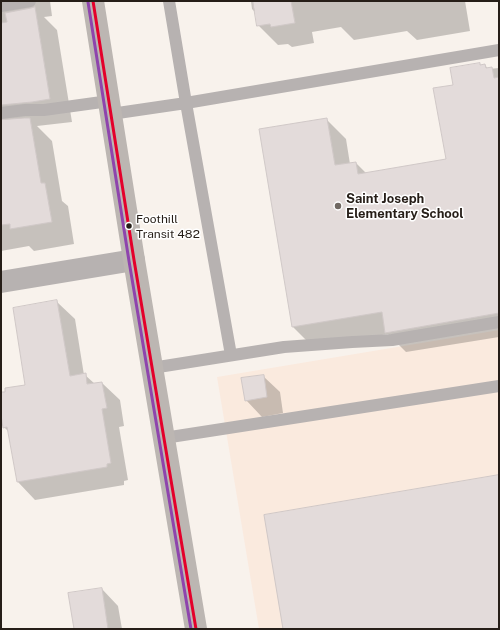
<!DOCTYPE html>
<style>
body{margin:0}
#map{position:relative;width:500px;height:630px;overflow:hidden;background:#f8f2ec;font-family:"Public Sans",sans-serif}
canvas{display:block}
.frame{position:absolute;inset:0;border:2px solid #261e18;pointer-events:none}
</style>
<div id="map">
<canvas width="500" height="630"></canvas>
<div class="frame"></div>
</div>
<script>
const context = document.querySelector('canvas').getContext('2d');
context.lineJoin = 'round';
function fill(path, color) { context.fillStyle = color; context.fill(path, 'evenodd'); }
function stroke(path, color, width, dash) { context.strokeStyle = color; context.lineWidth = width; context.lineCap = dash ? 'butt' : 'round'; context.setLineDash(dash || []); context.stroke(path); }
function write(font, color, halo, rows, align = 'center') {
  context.font = font + ' "Public Sans",sans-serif'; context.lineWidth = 3; context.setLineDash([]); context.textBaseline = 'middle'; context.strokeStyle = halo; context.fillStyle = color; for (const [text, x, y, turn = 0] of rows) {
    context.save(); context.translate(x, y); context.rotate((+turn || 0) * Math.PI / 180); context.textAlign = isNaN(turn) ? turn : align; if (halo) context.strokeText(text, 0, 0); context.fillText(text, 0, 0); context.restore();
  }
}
const built = new Path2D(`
 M 499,330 L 499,629 L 259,629 L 217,377 Z`);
const shadow = new Path2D(`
 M 1,1 L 50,1 L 52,16 L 44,17 L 57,30 L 72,122 L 37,126 L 52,141 L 62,201 L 68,206 L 74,244 L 34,251 L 29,246 L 1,251 Z
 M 251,1 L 465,1 L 470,31 L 417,40 L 407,31 L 354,40 L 341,27 L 312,32 L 314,43 L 292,47 L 288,44 L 278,45 L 258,25 L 256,13 L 252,9 Z
 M 480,64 L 481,66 L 485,65 L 488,69 L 499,68 L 499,337 L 406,352 L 388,334 L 313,347 L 293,327 L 260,130 L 326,119 L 346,139 L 350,164 L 356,163 L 367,174 L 447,160 L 455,86 Z
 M 57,302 L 75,319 L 84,375 L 85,375 L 95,384 L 102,383 L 120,400 L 124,426 L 119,427 L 128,480 L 124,481 L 124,485 L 35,500 L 18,482 L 9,432 L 4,427 L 1,410 L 1,394 L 26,385 Z
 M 263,376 L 280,392 L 283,413 L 262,417 L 246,400 Z
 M 102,589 L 118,606 L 122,629 L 75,629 Z`);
const building = new Path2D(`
 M 253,1 L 291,1 L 295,23 L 271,27 L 270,24 L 257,26 Z
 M 35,7 L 50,99 L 32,102 L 1,105 L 1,23 L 7,22 L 5,13 L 31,8 Z
 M 480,63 L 480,65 L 485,64 L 486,68 L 492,67 L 494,78 L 499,77 L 499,313 L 385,333 L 382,312 L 292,327 L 259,129 L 327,118 L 335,165 L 356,162 L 358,174 L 446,159 L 433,88 L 453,85 L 450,68 Z
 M 25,118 L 30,118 L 41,183 L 45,183 L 52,222 L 10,229 L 10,224 L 1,225 L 1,120 Z
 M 57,300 L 70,376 L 86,373 L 87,384 L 102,382 L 107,408 L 102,409 L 111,463 L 107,464 L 107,467 L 17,482 L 7,427 L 3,428 L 1,415 L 1,392 L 5,392 L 5,388 L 25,385 L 13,308 Z
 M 264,375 L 267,397 L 245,401 L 241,378 Z
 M 499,475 L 499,629 L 283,629 L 264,515 Z
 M 102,588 L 108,629 L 74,629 L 68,593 Z`);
const lane = new Path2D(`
 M 1,6 L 30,1
 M 1,113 L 25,110 L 44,110 L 109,101
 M 111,114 L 186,103 L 169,1
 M 231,355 L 186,103 L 499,50
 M 152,368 L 284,347 L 352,342 L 392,340 L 499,322
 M 164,438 L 499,386`);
const street = new Path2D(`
 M 1,282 L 134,260`);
const primary = new Path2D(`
 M 93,1 L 134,260 L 196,629`);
const bus1 = new Path2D(`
 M 93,1 L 134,260 L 196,629`);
const bus2 = new Path2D(`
 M 88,2 L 129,261 L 191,629`);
const markers = [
 [338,206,4,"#706862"],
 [129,226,3.5,"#261e18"]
];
const busNames = [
 ["Foothill",136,219],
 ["Transit 482",136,234]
];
const poiNames = [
 ["Saint Joseph",346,199],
 ["Elementary School",346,214]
];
fill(built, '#faeade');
fill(shadow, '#0003');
fill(building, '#e3dbda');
stroke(building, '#d0c8c7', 1);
stroke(lane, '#b7b2b1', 12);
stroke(street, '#b7b2b1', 22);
stroke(primary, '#bcb6b2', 22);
stroke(bus1, '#e4002b', 3);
stroke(bus2, '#8e44ad', 3);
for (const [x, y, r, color] of markers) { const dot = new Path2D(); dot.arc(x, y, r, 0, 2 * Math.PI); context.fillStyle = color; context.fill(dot); stroke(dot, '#fff', 1.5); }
write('12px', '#261e18', '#fff', busNames, 'left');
write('bold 13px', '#261e18', '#fff', poiNames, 'left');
</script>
